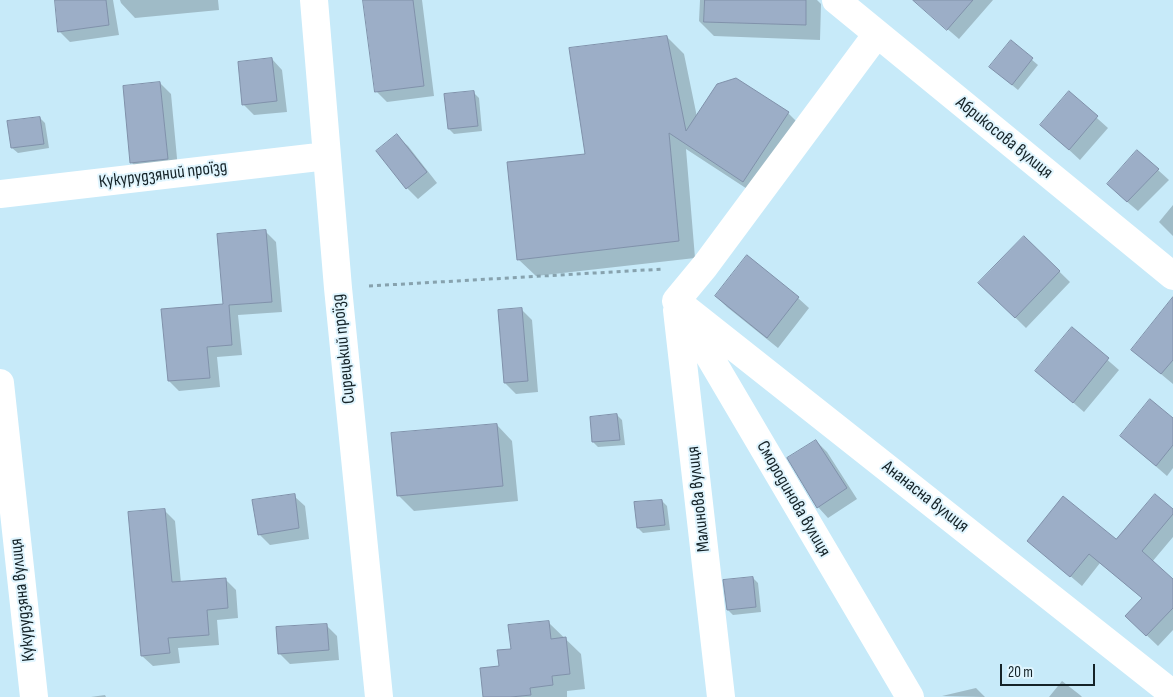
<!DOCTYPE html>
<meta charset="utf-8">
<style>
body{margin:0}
#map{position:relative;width:1173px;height:697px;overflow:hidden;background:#c7eaf9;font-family:"Sofia Sans Condensed",sans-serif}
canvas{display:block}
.scale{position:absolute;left:1000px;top:664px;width:95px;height:22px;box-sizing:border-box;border:2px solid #152328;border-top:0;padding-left:6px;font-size:15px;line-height:18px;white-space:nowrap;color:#152328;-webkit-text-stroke:4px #e0f5fe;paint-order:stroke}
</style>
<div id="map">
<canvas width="1173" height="697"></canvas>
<div class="scale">20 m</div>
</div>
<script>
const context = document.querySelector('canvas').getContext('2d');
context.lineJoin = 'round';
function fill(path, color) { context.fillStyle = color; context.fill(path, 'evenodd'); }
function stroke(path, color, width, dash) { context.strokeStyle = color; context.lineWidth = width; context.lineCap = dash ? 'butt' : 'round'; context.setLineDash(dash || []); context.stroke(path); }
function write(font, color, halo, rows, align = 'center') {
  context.font = font + ' "Sofia Sans Condensed",sans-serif'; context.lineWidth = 4; context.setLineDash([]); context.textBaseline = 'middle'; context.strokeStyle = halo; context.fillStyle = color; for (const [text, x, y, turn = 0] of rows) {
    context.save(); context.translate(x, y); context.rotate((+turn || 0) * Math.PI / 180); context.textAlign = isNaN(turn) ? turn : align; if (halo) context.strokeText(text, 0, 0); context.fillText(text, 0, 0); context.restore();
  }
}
const shadow = new Path2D(`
 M 56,0 L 113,0 L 119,35 L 70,42 L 59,31 Z
 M 120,0 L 218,0 L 219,10 L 135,18 L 121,3 Z
 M 364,0 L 422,0 L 434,96 L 387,102 L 376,91 Z
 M 700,0 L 817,0 L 821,4 L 820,40 L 714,36 L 699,21 Z
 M 914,0 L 993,0 L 959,39 Z
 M 667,37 L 684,54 L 697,117 L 788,113 L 805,130 L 761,198 L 686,149 L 695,258 L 536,276 L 518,259 Z
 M 1011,42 L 1038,65 L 1018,90 L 996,72 Z
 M 272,59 L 282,70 L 287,112 L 254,115 L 243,104 Z
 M 160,83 L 171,94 L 178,169 L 142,173 L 132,163 Z
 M 474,93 L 479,98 L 482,131 L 454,134 L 449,129 Z
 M 1069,93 L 1108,128 L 1080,160 L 1042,125 Z
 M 40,118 L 45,123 L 49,148 L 18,153 L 12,148 Z
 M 397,136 L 408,146 L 437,183 L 418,199 L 407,188 Z
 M 1158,170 L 1169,180 L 1138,211 L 1119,195 Z
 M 1173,205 L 1173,236 L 1159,222 Z
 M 265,231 L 276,242 L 282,312 L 238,315 L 242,355 L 217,357 L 220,387 L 179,391 L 169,381 L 225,305 Z
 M 1024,237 L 1070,282 L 1026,328 L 980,283 Z
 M 716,296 L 798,298 L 809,308 L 778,348 L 727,307 Z
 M 1173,303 L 1173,384 L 1132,350 Z
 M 521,309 L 532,320 L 538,392 L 516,394 L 505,383 Z
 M 1072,329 L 1119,370 L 1084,412 L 1037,371 Z
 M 617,415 L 622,420 L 625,445 L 598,447 L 593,442 Z
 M 1173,420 L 1173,468 L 1167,476 L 1121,436 Z
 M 497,425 L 512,441 L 518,501 L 414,511 L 398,495 Z
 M 816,441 L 827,452 L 857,499 L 828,518 L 818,507 Z
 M 294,496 L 305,506 L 309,539 L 270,545 L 259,534 Z
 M 662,501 L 667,506 L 670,530 L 643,533 L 638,528 Z
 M 164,510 L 175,521 L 181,583 L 225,579 L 236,590 L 238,618 L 217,620 L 219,645 L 178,648 L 180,663 L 153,666 L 142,656 Z
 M 1173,511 L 1173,537 L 1152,562 L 1173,581 L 1173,630 L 1158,646 L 1138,627 L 1143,599 L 1100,563 L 1082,586 L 1029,541 L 1116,541 Z
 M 753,578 L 758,583 L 761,612 L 733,615 L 728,610 Z
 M 548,622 L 581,654 L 585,689 L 567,691 L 567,697 L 484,697 L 500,667 L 513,650 Z
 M 326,625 L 337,636 L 339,660 L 290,664 L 279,653 Z
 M 1062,681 L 1080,695 L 1082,697 L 1049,697 Z
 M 976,688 L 985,697 L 942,696 Z
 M 105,695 L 106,697 L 91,697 Z`);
const building = new Path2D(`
 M 55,0 L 106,0 L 109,25 L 58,32 Z
 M 363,0 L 413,0 L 424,86 L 375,92 Z
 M 705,0 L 806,0 L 806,25 L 704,22 Z
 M 913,0 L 973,0 L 947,30 Z
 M 667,36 L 686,131 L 717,84 L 736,78 L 789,112 L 743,182 L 669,133 L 679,241 L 517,260 L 507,162 L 585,154 L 569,48 Z
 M 1011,40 L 1033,58 L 1012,85 L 989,67 Z
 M 272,58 L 277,101 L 242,105 L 238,62 Z
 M 160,82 L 168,159 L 130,163 L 123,86 Z
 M 474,91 L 478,126 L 448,129 L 444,94 Z
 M 1069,91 L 1098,116 L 1069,150 L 1040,125 Z
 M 40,117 L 44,144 L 11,148 L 7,121 Z
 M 397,134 L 427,172 L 406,189 L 376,151 Z
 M 1137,150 L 1159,169 L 1127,202 L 1107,184 Z
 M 266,230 L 272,302 L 229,305 L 232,345 L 207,347 L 210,378 L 168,381 L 161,309 L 223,304 L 217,234 Z
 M 1024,236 L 1060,271 L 1015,318 L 978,283 Z
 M 747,255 L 799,297 L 767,338 L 715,296 Z
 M 1173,297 L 1173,360 L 1161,374 L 1131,350 Z
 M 522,308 L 528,381 L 504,383 L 498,310 Z
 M 1072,327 L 1109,358 L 1073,403 L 1035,371 Z
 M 1150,399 L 1173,418 L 1173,445 L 1156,466 L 1120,436 Z
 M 617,414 L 620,440 L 592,442 L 590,417 Z
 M 497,424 L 503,486 L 397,496 L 391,433 Z
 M 816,440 L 847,488 L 817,508 L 787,458 Z
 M 295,494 L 299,528 L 258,535 L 252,500 Z
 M 1155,494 L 1173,509 L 1173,514 L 1142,551 L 1173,579 L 1173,608 L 1146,636 L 1125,616 L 1142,598 L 1089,554 L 1070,577 L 1027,541 L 1063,496 L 1116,539 Z
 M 662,500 L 665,525 L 637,528 L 634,502 Z
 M 165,509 L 172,582 L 226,578 L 228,608 L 207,610 L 209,635 L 168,638 L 170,653 L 141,656 L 128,512 Z
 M 753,577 L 756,607 L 727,610 L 723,580 Z
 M 549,621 L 551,639 L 566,637 L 570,674 L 552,676 L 553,685 L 530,688 L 531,695 L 511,697 L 483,697 L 480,668 L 499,666 L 497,650 L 511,649 L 508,625 Z
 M 327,624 L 329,650 L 278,654 L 276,627 Z`);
const path = new Path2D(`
 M 369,286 L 664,269`);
const minor = new Path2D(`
 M 314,0 L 338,288 L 379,697
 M 836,0 L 1173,276
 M 0,194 L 327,156
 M 676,301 L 1173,694
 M 676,301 L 705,266 L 877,34
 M 677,310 L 721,697
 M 685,315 L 910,697
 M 0,383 L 34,697`);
const streetNames = [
 ["Абрикосова вулиця",1004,138,39],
 ["Кукурудзяний проїзд",163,175,-7],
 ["Сирецький проїзд",344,349,-96],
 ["Ананасна вулиця",925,497,38],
 ["Малинова вулиця",699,499,-96],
 ["Смородинова вулиця",793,499,60],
 ["Кукурудзяна вулиця",23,600,-96]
];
fill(shadow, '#0003');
fill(building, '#9caec7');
stroke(building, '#8091aa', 1);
stroke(path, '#87a2ae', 3, [4, 4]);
stroke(minor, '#fff', 28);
write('18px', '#152328', '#e0f5fe', streetNames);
</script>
